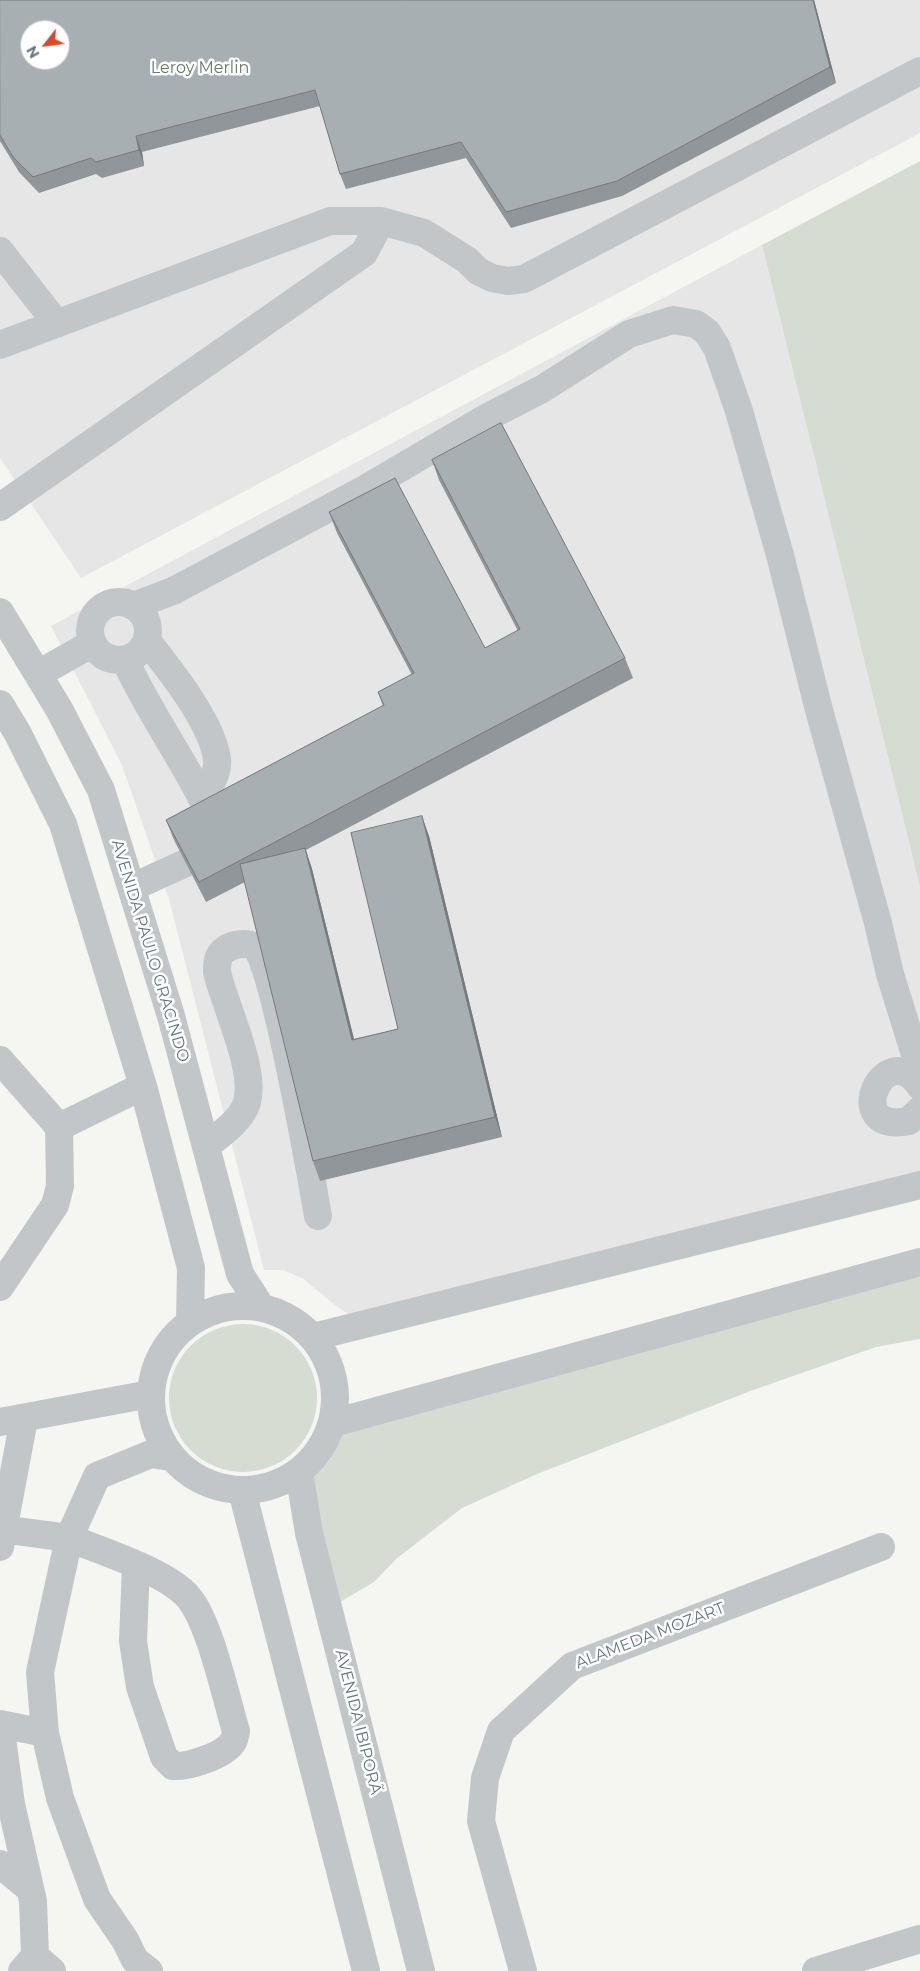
<!DOCTYPE html>
<meta charset="utf-8">
<style>
body{margin:0}
#map{position:relative;width:920px;height:1971px;overflow:hidden;background:#f5f5f1;font-family:Montserrat,sans-serif}
canvas{display:block}
.north{position:absolute;left:20px;top:20px;width:50px;height:50px;box-sizing:border-box;background:#fff;border:1px solid #c1c8cd;border-radius:50%;rotate:240deg;font-size:14px;font-weight:700;line-height:20px;text-align:center;color:#657681}
.north::after{content:'';display:block;margin:auto;width:18px;height:22px;background:#dd4829;clip-path:polygon(50% 0,100% 100%,50% 72%,0 100%)}
</style>
<div id="map">
<canvas width="920" height="1971"></canvas>
<div class="north">N</div>
</div>
<script>
const context = document.querySelector('canvas').getContext('2d');
context.lineJoin = 'round';
function fill(path, color) { context.fillStyle = color; context.fill(path, 'evenodd'); }
function stroke(path, color, width, dash) { context.strokeStyle = color; context.lineWidth = width; context.lineCap = dash ? 'butt' : 'round'; context.setLineDash(dash || []); context.stroke(path); }
function write(font, color, halo, rows, align = 'center') {
  context.font = font + ' Montserrat,sans-serif'; context.lineWidth = 5; context.setLineDash([]); context.textBaseline = 'middle'; context.strokeStyle = halo; context.fillStyle = color; for (const [text, x, y, turn = 0] of rows) {
    context.save(); context.translate(x, y); context.rotate((+turn || 0) * Math.PI / 180); context.textAlign = isNaN(turn) ? turn : align; if (halo) context.strokeText(text, 0, 0); context.fillText(text, 0, 0); context.restore();
  }
}
const built = new Path2D(`
 M 0,0 L 920,0 L 920,133 L 81,578 L 0,458 ZM 30,30 L 60,30 L 60,60 L 30,60 Z
 M 762,245 L 920,887 L 920,1172 L 350,1315 L 335,1305 L 302,1278 L 283,1270 L 264,1270 L 169,899 L 121,763 L 51,626 Z`);
const green = new Path2D(`
 M 920,161 L 920,887 L 762,245 Z
 M 920,1262 L 920,1339 L 876,1347 L 753,1390 L 537,1474 L 462,1508 L 396,1559 L 374,1582 L 328,1609 L 299,1472 L 333,1423 Z
 M169 1398a74 74 0 1 1 148 0a74 74 0 1 1-148 0Z`);
const minor = new Path2D(`
 M 0,251 L 57,324
 M 0,345 L 330,221 L 381,221 L 424,233 L 467,260 L 478,271 L 492,278 L 508,281 L 524,279 L 920,71
 M 0,507 L 364,253 L 381,221
 M90 631a29 29 0 1 1 58 0a29 29 0 1 1-58 0Z
 M 133,606 L 173,591 L 363,490 L 484,419 L 542,389 L 629,334 L 673,320 L 696,324 L 707,332 L 717,348 L 739,411 L 780,555 L 819,710 L 878,923 L 890,974 L 917,1061 L 916,1080
 M 0,612 L 59,709 L 101,790 L 171,1016 L 240,1274 L 261,1307
 M 147,641 C 170,670 212,722 217,759 C 219,773 209,787 202,798
 M 125,660 C 152,719 193,772 217,831 L 211,847 L 199,857 L 133,887
 M 38,674 L 93,643
 M 0,704 L 17,732 L 63,824 L 143,1086 L 191,1268 L 190,1321
 M 0,1060 L 59,1127
 M 920,1086 C 885,1034 839,1135 909,1121 L 920,1110
 M 59,1127 L 143,1086
 M 206,1146 C 220,1135 242,1120 247,1102 C 256,1068 225,1007 217,972 C 217,963 217,955 226,949 C 233,944 247,942 255,947 C 273,959 312,1181 318,1216
 M 0,1287 L 55,1205 L 60,1186 L 59,1127
 M151 1398a92 92 0 1 1 184 0a92 92 0 1 1-184 0Z
 M 313,1337 L 920,1185
 M 0,1422 L 150,1394
 M 333,1423 L 920,1262
 M 299,1472 L 309,1533 L 421,1971
 M 242,1491 L 366,1971
 M 0,1529 L 69,1538 L 97,1476 L 151,1454 L 171,1457
 M 0,1547 L 24,1419
 M 136,1565 L 133,1641 L 140,1687 L 164,1757 L 173,1766 C 188,1767 223,1756 232,1743 C 235,1740 235,1735 236,1731 C 226,1698 210,1623 189,1598 C 168,1572 101,1551 69,1538 L 40,1672 L 45,1733 L 60,1798 L 97,1899 L 125,1940 L 135,1960 L 149,1971
 M 0,1724 L 11,1804 L 33,1901 L 35,1956 L 22,1971
 M 0,1724 L 45,1733
 M 0,1864 L 30,1889
 M 35,1956 L 52,1971
 M 523,1971 L 481,1821 L 485,1778 L 501,1731 L 572,1666 L 881,1547
 M 816,1971 L 920,1939`);
const wall = new Path2D(`
 M 0,0 L 814,0 L 836,83 L 622,196 L 511,228 L 466,158 L 346,189 L 340,174 L 320,106 L 142,152 L 144,166 L 102,178 L 96,174 L 39,193 L 19,172 L 0,141 Z
 M 432,460 L 625,658 L 633,678 L 306,850 L 312,869 L 354,1039 L 398,1029 L 429,836 L 502,1137 L 320,1181 L 313,1161 L 245,882 L 206,902 L 174,840 L 166,820 L 383,706 L 378,692 L 412,675 L 337,533 L 329,512 L 485,648 L 518,631 L 439,480 Z`);
const shadedWall = new Path2D(`
 M 813,0 L 814,0 L 836,83 L 830,67 Z
 M 136,136 L 142,152 L 144,166 L 139,150 Z
 M 422,816 L 429,836 L 502,1137 L 495,1117 Z
 M 305,848 L 312,869 L 359,1060 L 352,1040 Z`);
const building = new Path2D(`
 M 0,0 L 813,0 L 830,67 L 617,181 L 506,212 L 461,142 L 340,174 L 315,90 L 136,136 L 139,150 L 96,162 L 91,158 L 33,177 L 13,157 L 0,135 ZM 30,30 L 60,30 L 60,60 L 30,60 Z
 M 501,423 L 625,658 L 199,882 L 166,820 L 384,705 L 378,692 L 414,673 L 329,512 L 395,478 L 485,648 L 520,629 L 432,460 Z
 M 422,816 L 495,1117 L 313,1161 L 240,864 L 305,848 L 352,1040 L 398,1029 L 351,833 Z`);
const parkNames = [
 ["Leroy Merlin",200,68]
];
const streetNames = [
 ["AVENIDA PAULO GRACINDO",150,951,73],
 ["ALAMEDA MOZART",650,1636,-21],
 ["AVENIDA IBIPORÃ",358,1722,76]
];
fill(built, '#e5e6e5');
fill(green, '#d6dcd2');
stroke(minor, '#c3c6c9', 28);
fill(wall, '#90969a');
fill(shadedWall, '#757a7d');
fill(building, '#a7afb3');
stroke(building, '#757a7d', 1);
write('16px', '#697963', '#fff', parkNames);
write('16px', '#657681', '#fff', streetNames);
</script>
